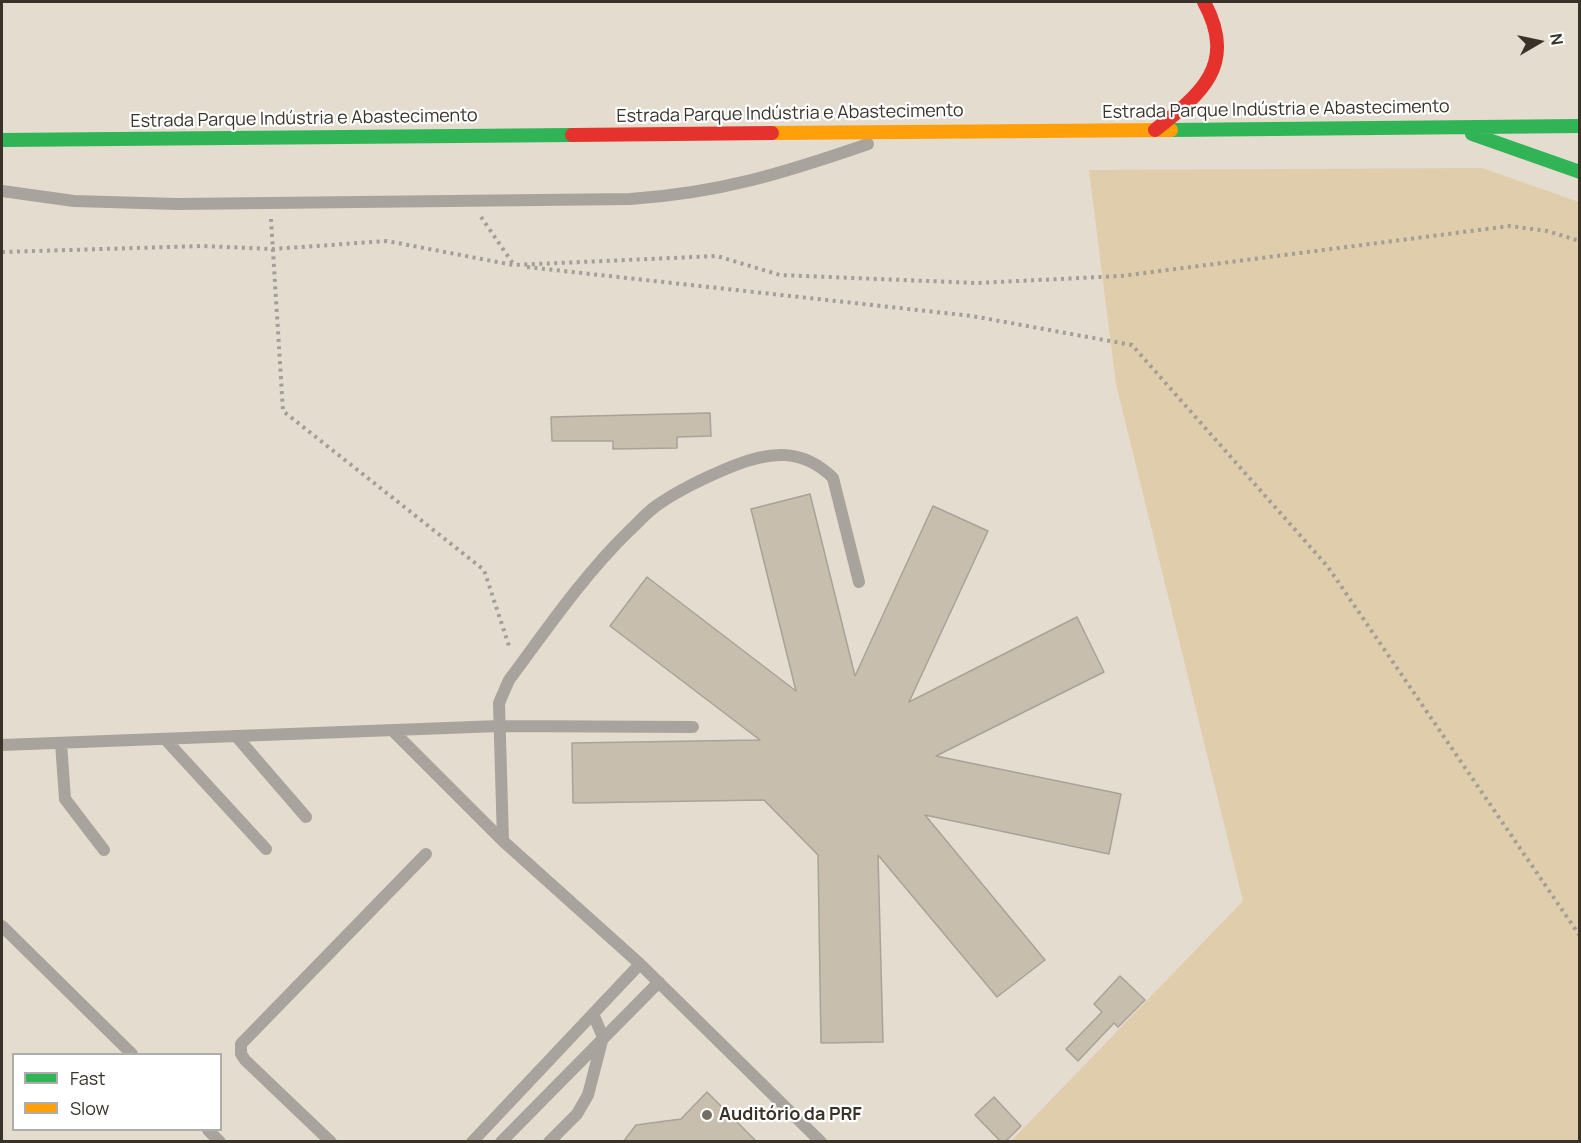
<!DOCTYPE html>
<meta charset="utf-8">
<style>
body{margin:0}
#map{position:relative;width:1581px;height:1143px;overflow:hidden;background:#e4dcce;font-family:Manrope,sans-serif}
canvas{display:block}
.frame{position:absolute;inset:0;border:3px solid #383229;pointer-events:none}
.legend{position:absolute;left:12px;top:1053px;width:210px;height:78px;box-sizing:border-box;background:#fff;border:2px solid #afada9;margin:0;padding:8px 10px;list-style:none;font-size:18px;color:#383229}
.legend li{display:flex;align-items:center;gap:12px;height:30px}
.legend b{width:30px;border:2px solid #afada9}
.north{position:absolute;left:1509px;top:12px;width:60px;height:60px;-webkit-text-stroke:4px #fff;paint-order:stroke;rotate:81deg;font-size:16px;font-weight:700;line-height:24px;text-align:center;color:#383229}
.north::after{content:'';display:block;margin:auto;width:21px;height:27px;background:#383229;clip-path:polygon(50% 0,100% 100%,50% 72%,0 100%)}
</style>
<div id="map">
<canvas width="1581" height="1143"></canvas>
<div class="frame"></div>
<ul class="legend">
<li><b style="height:8px;background:#30b455"></b>Fast</li>
<li><b style="height:8px;background:#ff9f0a"></b>Slow</li>
</ul>
<div class="north">N</div>
</div>
<script>
const context = document.querySelector('canvas').getContext('2d');
context.lineJoin = 'round';
function fill(path, color) { context.fillStyle = color; context.fill(path, 'evenodd'); }
function stroke(path, color, width, dash) { context.strokeStyle = color; context.lineWidth = width; context.lineCap = dash ? 'butt' : 'round'; context.setLineDash(dash || []); context.stroke(path); }
function write(font, color, halo, rows, align = 'center') {
  context.font = font + ' Manrope,sans-serif'; context.lineWidth = 4.5; context.setLineDash([]); context.textBaseline = 'middle'; context.strokeStyle = halo; context.fillStyle = color; for (const [text, x, y, turn = 0] of rows) {
    context.save(); context.translate(x, y); context.rotate((+turn || 0) * Math.PI / 180); context.textAlign = isNaN(turn) ? turn : align; if (halo) context.strokeText(text, 0, 0); context.fillText(text, 0, 0); context.restore();
  }
}
const green = new Path2D(`
 M 1482,168 L 1579,202 L 1579,1141 L 1011,1141 L 1243,901 L 1116,384 L 1089,170 Z`);
const building = new Path2D(`
 M 710,413 L 711,436 L 677,437 L 677,448 L 613,449 L 613,441 L 552,441 L 551,417 Z
 M 810,494 L 855,676 L 933,506 L 988,531 L 909,702 L 1077,617 L 1104,672 L 936,756 L 1121,794 L 1109,854 L 925,815 L 1045,960 L 997,997 L 878,855 L 883,1042 L 821,1043 L 818,855 L 764,800 L 573,803 L 572,743 L 760,740 L 610,626 L 647,577 L 796,691 L 751,509 Z
 M 1120,976 L 1145,1000 L 1118,1027 L 1114,1023 L 1078,1061 L 1066,1049 L 1102,1012 L 1094,1004 Z
 M 707,1092 L 757,1142 L 623,1142 L 636,1125 L 681,1119 Z
 M 994,1097 L 1021,1126 L 1005,1142 L 1001,1142 L 975,1115 Z`);
const path = new Path2D(`
 M 481,217 L 514,265
 M 271,219 L 283,411 L 484,570 L 510,649
 M 2,252 L 202,246 L 273,249 L 387,241 L 513,265 L 717,256 L 780,275 L 977,283 L 1121,276 L 1510,226 L 1547,231 L 1580,241
 M 527,267 L 972,316 L 1132,345 L 1328,567 L 1580,936`);
const lane = new Path2D(`
 M 2,191 L 74,201 L 177,204 L 630,199 C 720,193 784,173 868,144
 M 393,731 L 503,841 L 499,703 L 509,680 C 547,629 583,576 629,531 C 638,523 646,513 656,506 C 680,489 706,477 733,466 C 770,451 803,448 833,478 L 859,582
 M 236,736 L 306,817
 M 165,739 L 266,849
 M 61,743 L 65,799 L 104,850
 M 2,745 L 499,726 L 693,727
 M 503,841 L 640,964 L 821,1142
 M 2,926 L 132,1054
 M 208,1130 L 220,1142
 M 331,1142 L 245,1060 L 241,1054 L 241,1044 L 426,854
 M 472,1142 L 640,964
 M 501,1142 L 659,982
 M 549,1142 L 577,1114 L 588,1095 L 603,1037 L 593,1014`);
const fast = new Path2D(`
 M 1171,130 L 1580,126
 M 1472,134 L 1580,172
 M 2,140 L 572,135`);
const slow = new Path2D(`
 M 772,133 L 1171,130`);
const jam = new Path2D(`
 M 1155,130 C 1201,94 1238,65 1204,2
 M 572,135 L 772,133`);
const markers = [
 [707,1115,6,"#746e63"]
];
const streetNames = [
 ["Estrada Parque Indústria e Abastecimento",1276,110,-1],
 ["Estrada Parque Indústria e Abastecimento",790,114,-1],
 ["Estrada Parque Indústria e Abastecimento",304,119,-1]
];
const poiNames = [
 ["Auditório da PRF",719,1115]
];
fill(green, '#e0cdac');
fill(building, '#c8bead');
stroke(building, '#a8a298', 1.5);
stroke(path, '#a29e98', 4, [3, 4.5]);
stroke(lane, '#a8a49d', 12);
stroke(fast, '#30b455', 14);
stroke(slow, '#ff9f0a', 14);
stroke(jam, '#e5322d', 14);
for (const [x, y, r, color] of markers) { const dot = new Path2D(); dot.arc(x, y, r, 0, 2 * Math.PI); context.fillStyle = color; context.fill(dot); stroke(dot, '#fff', 2); }
write('18px', '#383229', '#fff', streetNames);
write('bold 18px', '#383229', '#fff', poiNames, 'left');
</script>
